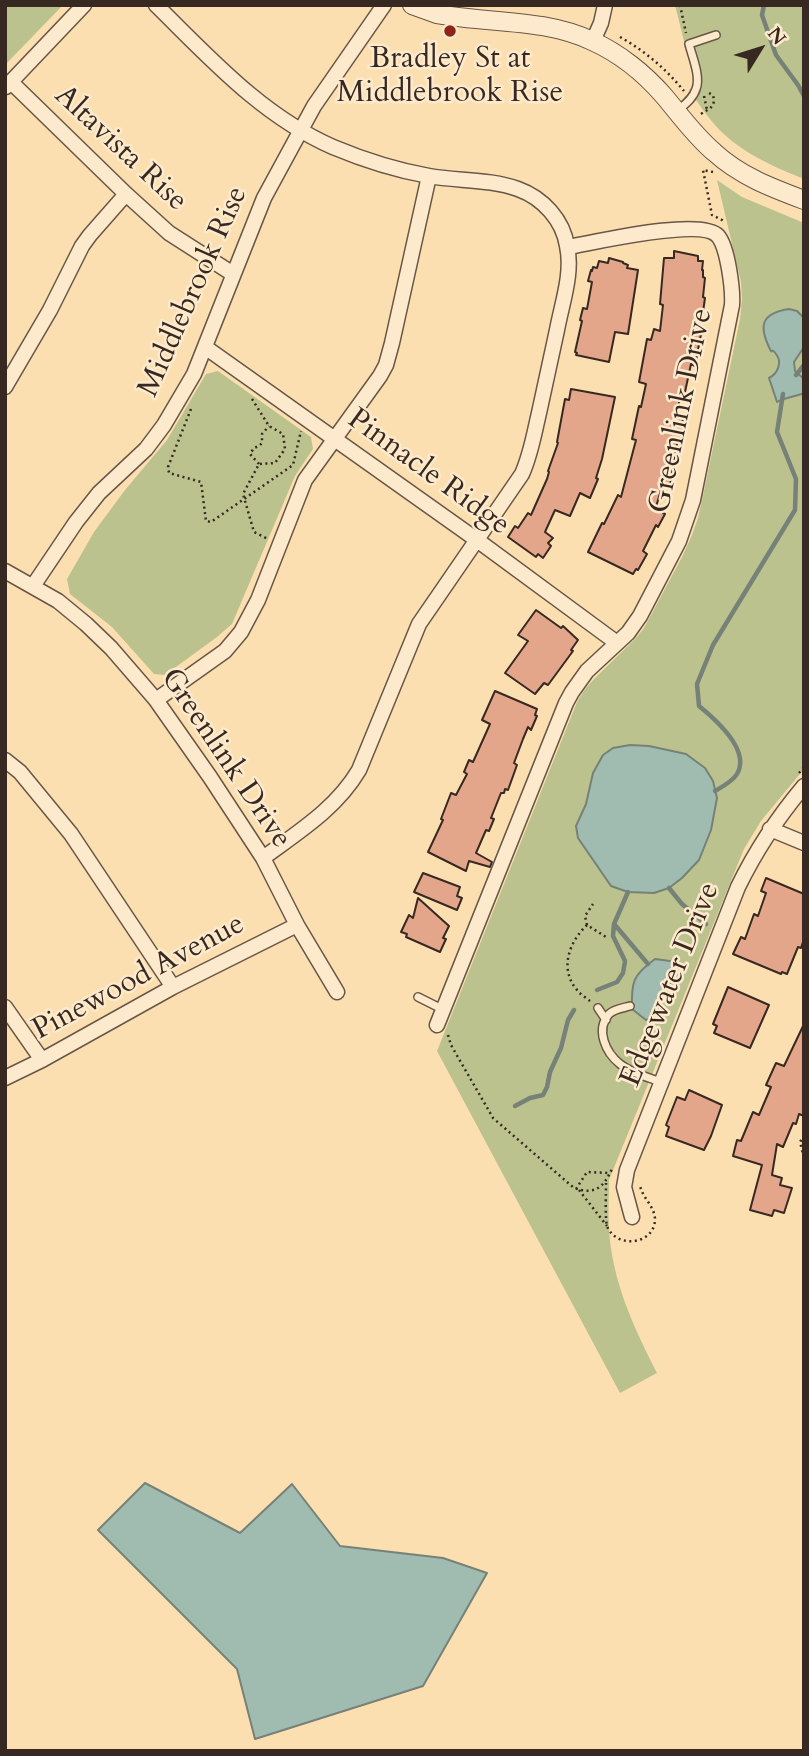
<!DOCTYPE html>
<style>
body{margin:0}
#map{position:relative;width:809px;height:1756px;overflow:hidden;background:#fcdfb1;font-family:Cardo,serif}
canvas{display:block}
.frame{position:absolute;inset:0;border:7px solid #372922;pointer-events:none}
.north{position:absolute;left:725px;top:14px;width:70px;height:70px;-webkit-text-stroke:5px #fdeacc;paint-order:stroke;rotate:52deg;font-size:19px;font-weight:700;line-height:28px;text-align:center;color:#372922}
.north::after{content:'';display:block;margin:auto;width:24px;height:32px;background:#372922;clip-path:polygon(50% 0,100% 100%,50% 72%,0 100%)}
</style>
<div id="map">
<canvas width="809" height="1756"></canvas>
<div class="frame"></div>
<div class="north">N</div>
</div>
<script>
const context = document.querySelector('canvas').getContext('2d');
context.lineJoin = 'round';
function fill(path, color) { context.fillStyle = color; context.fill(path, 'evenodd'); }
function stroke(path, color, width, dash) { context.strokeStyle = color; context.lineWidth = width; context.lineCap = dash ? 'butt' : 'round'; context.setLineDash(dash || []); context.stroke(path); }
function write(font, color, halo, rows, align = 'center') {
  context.font = font + ' Cardo,serif'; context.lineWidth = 5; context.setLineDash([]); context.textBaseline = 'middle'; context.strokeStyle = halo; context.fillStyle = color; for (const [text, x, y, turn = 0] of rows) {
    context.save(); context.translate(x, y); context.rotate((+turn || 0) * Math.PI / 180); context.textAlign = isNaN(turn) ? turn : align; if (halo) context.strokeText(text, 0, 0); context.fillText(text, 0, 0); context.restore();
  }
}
const green = new Path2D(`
 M 5,5 L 63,5 L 5,65 Z
 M 675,5 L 804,5 L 804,179 C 772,166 739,152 715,125 C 705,114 698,102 689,90 L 693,87 L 694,81 Z
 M 717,180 L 742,197 L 804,223 L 804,769 L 761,821 L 744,849 L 609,1180 C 609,1196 608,1213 609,1229 C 612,1281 634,1328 657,1373 L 620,1393 L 437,1051 L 577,702 L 585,689 L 595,678 L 635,639 L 644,628 L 682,557 L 692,535 L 698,518 L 705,486 L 740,319 L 742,299 L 741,282 Z
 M 218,371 L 311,437 L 313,449 L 295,476 L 232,624 L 217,637 L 165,675 L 154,674 L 112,627 L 70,594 L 67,579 L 94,532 L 125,490 L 167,440 L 206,374 Z`);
const water = new Path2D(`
 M 789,309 L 797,311 L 804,318 L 804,347 L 794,362 L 795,371 L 804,379 L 804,393 C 795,397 786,397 777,402 L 769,378 C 777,374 783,363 776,354 C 770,346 773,357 769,347 C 758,324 763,313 789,309 Z
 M 630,745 L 649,746 L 686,754 L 705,768 L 713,781 L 717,798 L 711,830 L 699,860 L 682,878 L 669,888 L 654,893 L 628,892 L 611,886 L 578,838 L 576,826 L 586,804 L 593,773 L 603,755 L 613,748 Z
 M 655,959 L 670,961 L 674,966 L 674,974 L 654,1018 L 646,1020 L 632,1009 C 631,982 633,975 655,959 Z
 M 145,1483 L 240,1533 L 292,1484 L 340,1546 L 443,1558 L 487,1573 L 423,1686 L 255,1739 L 237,1669 L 98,1530 Z`);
const stream = new Path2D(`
 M 764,5 L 762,15 L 776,55 L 798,85 L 804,96
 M 796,375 L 804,365
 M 715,791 C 722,787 733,781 737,774 C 751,750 715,719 699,706 L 697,684 L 713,645 L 795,510 L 796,479 L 777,432 L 783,394
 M 669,888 L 682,904 L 706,924
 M 615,925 L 648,964
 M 597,990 L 617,982 L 623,973 L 625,961 L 613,936 L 614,924 L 628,892
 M 515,1106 L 530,1098 L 543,1095 L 547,1087 L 550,1072 L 561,1048 L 568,1020 L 574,1010`);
const building = new Path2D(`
 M 674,251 L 698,256 L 698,261 L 703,261 L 702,270 L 703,270 L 703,277 L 705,278 L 703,297 L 705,298 L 703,312 L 701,311 L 699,334 L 701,334 L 695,366 L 691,364 L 685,392 L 681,391 L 677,415 L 684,416 L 682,423 L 685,424 L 682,438 L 678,438 L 670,485 L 663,483 L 656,507 L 664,511 L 663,513 L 665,514 L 658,527 L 656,525 L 643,551 L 647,554 L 638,570 L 636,569 L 633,574 L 588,552 L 602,523 L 604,524 L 618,495 L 621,497 L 636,440 L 632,439 L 639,406 L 641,407 L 646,384 L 639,382 L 647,339 L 651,340 L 654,329 L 660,331 L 663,305 L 660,304 L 664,258 L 674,258 Z
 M 609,258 L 623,262 L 623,263 L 628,265 L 627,268 L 638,270 L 628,334 L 615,332 L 609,362 L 576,355 L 577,353 L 575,352 L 582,321 L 580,320 L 583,308 L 587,309 L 592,282 L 588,281 L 591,270 L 592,271 L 593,267 L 597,268 L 599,261 L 608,263 Z
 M 571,389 L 615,397 L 602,459 L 596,478 L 598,479 L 590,498 L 580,493 L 570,516 L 555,510 L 545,532 L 553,538 L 548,543 L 551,546 L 543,558 L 538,554 L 536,557 L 508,537 L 515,526 L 518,528 L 528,513 L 531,515 L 547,479 L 549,472 L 548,471 L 558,443 L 557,442 L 565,399 L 569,400 Z
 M 536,610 L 561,628 L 563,626 L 578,640 L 571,650 L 573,651 L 548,685 L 544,683 L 535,694 L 505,673 L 528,641 L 518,635 Z
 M 495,691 L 537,709 L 535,715 L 537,716 L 531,730 L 528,727 L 523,739 L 514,763 L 517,765 L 508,790 L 505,789 L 504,793 L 501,793 L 491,818 L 494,819 L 489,831 L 486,830 L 476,853 L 492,862 L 490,867 L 469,861 L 466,871 L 428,852 L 443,820 L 441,819 L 451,793 L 456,795 L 467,774 L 464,772 L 469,760 L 473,762 L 490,724 L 482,720 Z
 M 423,873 L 460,887 L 457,896 L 462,898 L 457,910 L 414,892 Z
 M 766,878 L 804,894 L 804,939 L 801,948 L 798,947 L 787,974 L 782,972 L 781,974 L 733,954 L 741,937 L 745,939 L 754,914 L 758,916 L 766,893 L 761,891 Z
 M 418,898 L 449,926 L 443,938 L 446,939 L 440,952 L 406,937 L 407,934 L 401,932 L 409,915 L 413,918 Z
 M 728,987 L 769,1005 L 750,1048 L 714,1033 L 717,1026 L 713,1024 Z
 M 804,1024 L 804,1116 L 799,1114 L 796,1124 L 793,1123 L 783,1147 L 777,1144 L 772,1175 L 782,1178 L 780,1185 L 792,1188 L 784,1213 L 774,1210 L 772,1216 L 750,1210 L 762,1165 L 733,1156 L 737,1140 L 741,1141 L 753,1112 L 759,1115 L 771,1087 L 766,1085 L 776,1063 L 784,1066 Z
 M 689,1090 L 722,1105 L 711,1136 L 704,1150 L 666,1136 L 669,1127 L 666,1125 L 677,1097 L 685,1100 Z`);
const path = new Path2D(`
 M 680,5 L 686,33
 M 620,37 C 645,51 666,69 684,91
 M 704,96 L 707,110
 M 701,114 C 710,108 716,107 713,95 L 709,93 L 706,93
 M 713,172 L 703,170 L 712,215 L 722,220 L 724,222
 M 252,399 L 269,426 L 283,434 L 285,449 L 275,463 L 259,464 L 243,494 L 254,532 L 268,539
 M 191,409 L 168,467 L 169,473 L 201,482 L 206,521 L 211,522 L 293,465 L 301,431
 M 259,464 L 250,454 L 254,448 L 259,446 L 262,443 L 262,434 L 269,426
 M 799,773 L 804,767
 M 587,925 L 585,916 L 593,904
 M 590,1001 C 586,998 580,994 577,990 C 559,969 569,942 587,925 L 606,937
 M 448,1035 L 451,1045 L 493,1118 L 574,1188 C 595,1195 603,1188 612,1169
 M 804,1135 L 800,1142 L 804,1158
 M 606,1183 C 606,1192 605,1219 607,1226 C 616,1249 654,1245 655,1220 C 655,1206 642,1198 640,1185
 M 576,1189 L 587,1172 L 608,1173
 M 579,1190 L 607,1226`);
const service = new Path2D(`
 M 677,111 C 684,105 693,99 696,89 C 701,77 692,56 689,44 L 716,35
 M 418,997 L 444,1010
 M 630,1006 C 623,1008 614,1009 609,1014 C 595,1030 606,1053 620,1064 C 631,1073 647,1077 661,1082
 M 598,1008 L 606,1020`);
const minor = new Path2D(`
 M 156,5 C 210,58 262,116 333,147 C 364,160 395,170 429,176 C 457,181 491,179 518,189 C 543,198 563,220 567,246 C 573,273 562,303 557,330 C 551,358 545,385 539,413 C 534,434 531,454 522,474 L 419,624 L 359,770 C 336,809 298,832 263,858
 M 593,41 L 601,23 L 605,5
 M 11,82 L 126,194 L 169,233 L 233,274
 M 6,87 L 84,5
 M 205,347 L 477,540 L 617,643
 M 5,387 L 50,310 L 82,246 L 90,235 L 126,194
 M 5,571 L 58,601 L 86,624 L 111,648 L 156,700 L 210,777 L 263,858 L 297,925 L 337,992
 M 33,586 L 76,522 L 99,493 L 146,449 L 164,425 L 194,374 L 264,198 L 314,106 L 384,5
 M 156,700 L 225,651 L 241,632 L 258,600 L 305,480 L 380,376 L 386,365 L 392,343 L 429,176
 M 5,760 L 20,772 L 71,834 L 173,987
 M 770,829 L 804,843
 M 5,1007 L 42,1060
 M 437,1025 L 566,703 L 572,692 L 587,671 L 628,633 L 640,616 L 679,541 L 693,500 L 732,305 C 733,290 728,248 718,236 C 701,217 593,243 568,247
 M 5,1078 L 42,1060 L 173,987 L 297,925
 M 632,1217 L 624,1187 L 627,1170 L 738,887 C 756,850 778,817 804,786`);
const tertiary = new Path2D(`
 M 412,5 L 437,14 L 450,16 C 498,23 547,20 592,41 C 619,53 645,74 664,96 C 680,115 695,136 714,152 C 740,176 772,188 804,200`);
const markers = [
 [450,31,7,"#8f2418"]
];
const poiNames = [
 ["Bradley St at",450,60],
 ["Middlebrook Rise",450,94]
];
const streetNames = [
 ["Altavista Rise",120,149,43],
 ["Middlebrook Rise",194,292,-66],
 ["Greenlink Drive",682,411,-78],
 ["Pinnacle Ridge",428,473,36],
 ["Greenlink Drive",225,759,56],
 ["Pinewood Avenue",139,978,-28],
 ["Edgewater Drive",671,985,-68]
];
fill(green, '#bcc28e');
fill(water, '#a0bcb0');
stroke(water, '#768177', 2);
stroke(stream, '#768177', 4.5);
fill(building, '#e3a68b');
stroke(building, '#372922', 2);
stroke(service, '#685646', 10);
stroke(minor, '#685646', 17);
stroke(tertiary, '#685646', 20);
stroke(path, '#372922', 2.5, [2, 3.5]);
stroke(service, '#fdeacc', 7);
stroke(minor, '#fdeacc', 14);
stroke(tertiary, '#fdeacc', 18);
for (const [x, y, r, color] of markers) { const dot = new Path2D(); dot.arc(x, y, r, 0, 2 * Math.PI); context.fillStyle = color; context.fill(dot); stroke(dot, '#fdeacc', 2.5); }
write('30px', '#372922', '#fdeacc', poiNames);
write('30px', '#372922', '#fdeacc', streetNames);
</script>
